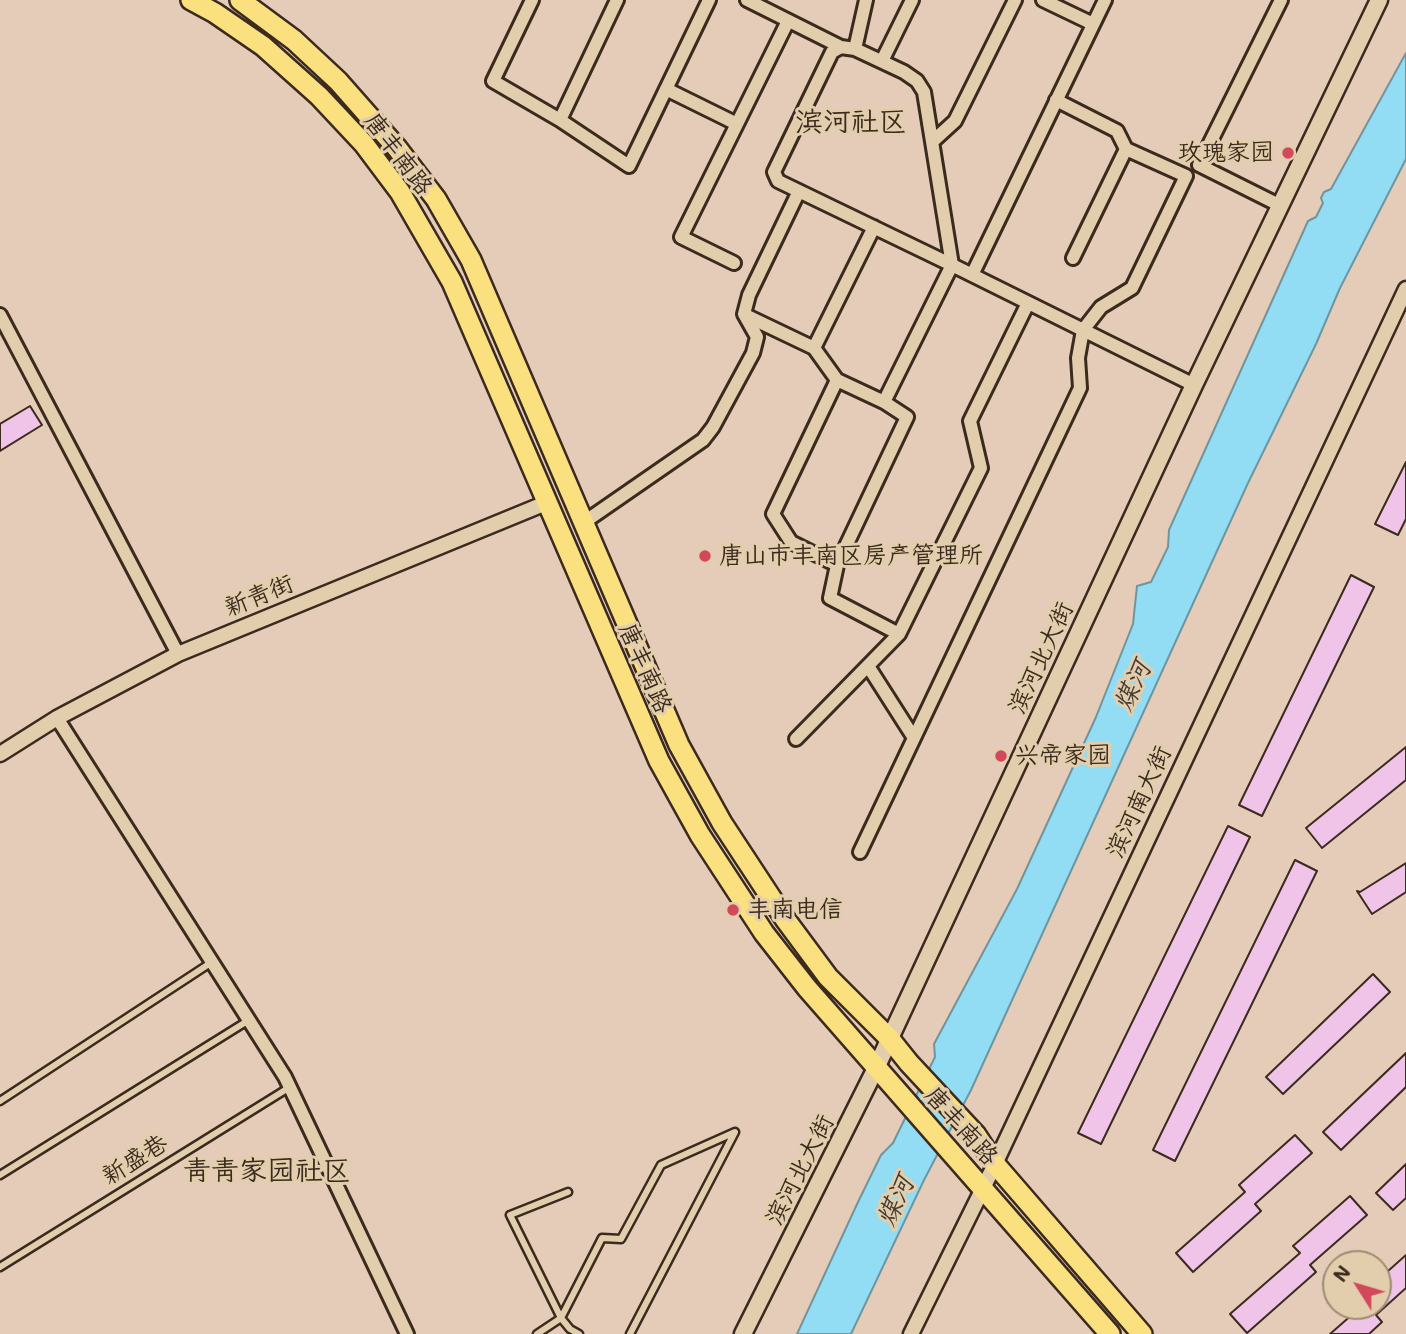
<!DOCTYPE html>
<meta charset="utf-8">
<style>
body{margin:0}
#map{position:relative;width:1406px;height:1334px;overflow:hidden;background:#e5ccb8;font-family:Mali,sans-serif}
canvas{display:block}
.north{position:absolute;left:1322px;top:1250px;width:70px;height:70px;box-sizing:border-box;background:#e2ceac;border:2px solid #9f8c73;border-radius:50%;rotate:307deg;font-size:19px;font-weight:700;line-height:28px;text-align:center;color:#3b2a1e}
.north::after{content:'';display:block;margin:auto;width:24px;height:32px;background:#d1495b;clip-path:polygon(50% 0,100% 100%,50% 72%,0 100%)}
</style>
<div id="map">
<canvas width="1406" height="1334"></canvas>
<div class="north">N</div>
</div>
<script>
const context = document.querySelector('canvas').getContext('2d');
context.lineJoin = 'round';
function fill(path, color) { context.fillStyle = color; context.fill(path, 'evenodd'); }
function stroke(path, color, width, dash) { context.strokeStyle = color; context.lineWidth = width; context.lineCap = dash ? 'butt' : 'round'; context.setLineDash(dash || []); context.stroke(path); }
function write(font, color, halo, rows, align = 'center') {
  context.font = font + ' Mali,"LXGW WenKai TC",sans-serif'; context.lineWidth = 6; context.setLineDash([]); context.textBaseline = 'middle'; context.strokeStyle = halo; context.fillStyle = color; for (const [text, x, y, turn = 0] of rows) {
    context.save(); context.translate(x, y); context.rotate((+turn || 0) * Math.PI / 180); context.textAlign = isNaN(turn) ? turn : align; if (halo) context.strokeText(text, 0, 0); context.fillText(text, 0, 0); context.restore();
  }
}
const water = new Path2D(`
 M 1406,53 L 1406,159 L 1340,288 L 1316,344 L 1248,483 L 971,1090 L 924,1180 L 851,1334 L 797,1334 L 858,1202 L 881,1155 L 893,1143 L 935,1057 L 934,1044 L 1017,889 L 1096,717 L 1133,624 L 1137,586 L 1151,582 L 1168,547 L 1169,530 L 1308,221 L 1316,217 L 1323,203 L 1321,198 L 1324,192 L 1331,189 Z`);
const building = new Path2D(`
 M 30,406 L 42,425 L 0,451 L 0,424 Z
 M 1406,462 L 1406,519 L 1398,535 L 1375,524 Z
 M 1351,575 L 1374,587 L 1262,816 L 1239,805 Z
 M 1406,747 L 1406,780 L 1322,848 L 1306,828 Z
 M 1228,826 L 1250,837 L 1101,1144 L 1078,1133 Z
 M 1295,860 L 1317,871 L 1175,1161 L 1153,1150 Z
 M 1406,863 L 1406,892 L 1372,914 L 1357,891 L 1360,892 Z
 M 1373,974 L 1390,992 L 1283,1094 L 1266,1077 Z
 M 1406,1053 L 1406,1087 L 1341,1150 L 1323,1132 Z
 M 1295,1135 L 1312,1153 L 1255,1204 L 1261,1211 L 1193,1272 L 1176,1253 L 1245,1192 L 1239,1185 Z
 M 1406,1164 L 1406,1198 L 1393,1210 L 1376,1193 Z
 M 1350,1196 L 1367,1215 L 1310,1265 L 1316,1272 L 1247,1333 L 1230,1314 L 1300,1253 L 1293,1246 Z
 M 1406,1255 L 1406,1288 L 1376,1315 L 1382,1322 L 1369,1334 L 1330,1334 L 1362,1306 L 1378,1306 L 1378,1280 Z`);
const service = new Path2D(`
 M 0,1101 L 212,962
 M 0,1175 L 249,1020
 M 0,1267 L 290,1087
 M 561,1318 L 602,1238 L 621,1239 L 661,1165 L 735,1132 L 630,1334
 M 561,1318 L 510,1215 L 568,1192
 M 537,1334 L 561,1318 L 570,1329 L 579,1334`);
const minor = new Path2D(`
 M 532,0 L 493,81 L 560,120
 M 617,0 L 560,120 L 629,166 L 709,0
 M 747,0 L 841,47
 M 1043,0 L 1093,24
 M 855,49 L 866,0
 M 882,61 L 912,0
 M 666,89 L 737,124
 M 932,142 L 955,121 L 1015,0
 M 1279,205 L 1199,165 L 1281,0
 M 1073,258 L 1126,149
 M 734,263 L 681,237 L 788,21
 M 972,275 L 1105,0
 M 0,315 L 178,654
 M 745,315 L 814,348 L 837,380 L 773,514 L 791,542 L 837,565
 M 814,348 L 874,227
 M 837,380 L 884,402 L 907,417 L 837,565 L 830,598 L 899,634
 M 884,402 L 952,265 L 778,181 L 774,172 L 832,52 L 841,47 L 855,49 L 904,72 L 917,81 L 924,92 L 952,265 L 1194,385
 M 583,523 L 703,440 L 713,427 L 753,353 L 757,337 L 744,314 L 749,295 L 799,191
 M 868,666 L 914,738
 M 57,718 L 285,1077 L 407,1334
 M 796,739 L 899,634 L 981,468 L 970,421 L 1028,303
 M 860,852 L 1080,388 L 1078,358 L 1083,330 L 1101,307 L 1132,288 L 1186,176 L 1126,149 L 1117,131 L 1056,100`);
const tertiary = new Path2D(`
 M 0,754 L 57,718 L 178,654 L 546,503
 M 911,1334 L 995,1164 L 1406,289`);
const secondary = new Path2D(`
 M 743,1334 L 877,1066 L 1194,385 L 1379,0`);
const primary = new Path2D(`
 M 191,0 L 215,13 L 263,46 L 319,96 L 364,144 L 400,192 L 452,282 L 659,761 L 700,835 L 764,933 L 807,988 L 1110,1334
 M 240,0 L 294,40 L 338,81 L 397,148 L 436,199 L 471,260 L 679,745 L 722,823 L 785,919 L 828,977 L 889,1038 L 909,1063 L 976,1135 L 995,1164 L 1142,1334`);
const markers = [
 [1288,153,7,"#d1495b"],
 [705,556,7,"#d1495b"],
 [1001,756,7,"#d1495b"],
 [733,910,7,"#d1495b"]
];
const poiNames = [
 ["玫瑰家园",1274,153,"right"],
 ["唐山市丰南区房产管理所",719,556],
 ["兴帝家园",1015,756],
 ["丰南电信",747,910]
];
const streetNames = [
 ["唐丰南路",398,154,53],
 ["新青街",259,596,-22],
 ["滨河北大街",1041,658,-65],
 ["唐丰南路",645,668,66],
 ["滨河南大街",1139,802,-65],
 ["唐丰南路",961,1126,48],
 ["新盛巷",135,1160,-32],
 ["滨河北大街",800,1170,-63]
];
const waterNames = [
 ["煤河",1133,686,-65],
 ["煤河",896,1201,-65]
];
const quarterNames = [
 ["滨河社区",851,122],
 ["青青家园社区",267,1171]
];
fill(water, '#92dcf4');
stroke(water, '#6f959e', 2);
fill(building, '#f0c3e9');
stroke(building, '#3b2a1e', 2);
stroke(service, '#3b2a1e', 11);
stroke(minor, '#3b2a1e', 18);
stroke(tertiary, '#3b2a1e', 19);
stroke(secondary, '#3b2a1e', 21);
stroke(primary, '#3b2a1e', 24);
stroke(service, '#e2ceac', 6);
stroke(minor, '#e2ceac', 12);
stroke(tertiary, '#e2ceac', 14);
stroke(secondary, '#e2ceac', 16);
stroke(primary, '#fbe080', 19);
for (const [x, y, r, color] of markers) { const dot = new Path2D(); dot.arc(x, y, r, 0, 2 * Math.PI); context.fillStyle = color; context.fill(dot); stroke(dot, '#e2ceac', 2.5); }
write('24px', '#3b2a1e', '#e2ceac', poiNames, 'left');
write('24px', '#3b2a1e', '#e2ceac', streetNames);
write('italic 26px', '#443c33', '#e2ceac', waterNames);
write('28px', '#3b2a1e', '#e2ceac', quarterNames);
</script>
